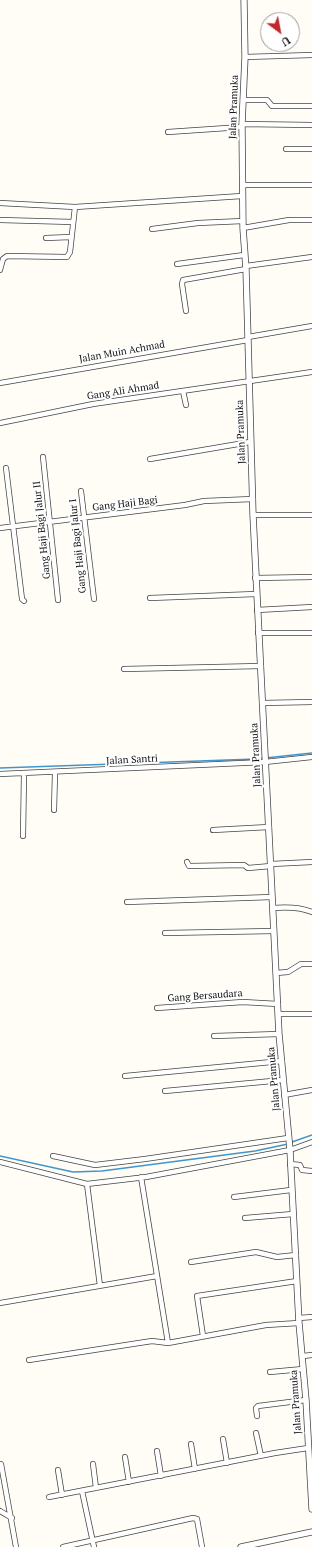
<!DOCTYPE html>
<style>
body{margin:0}
#map{position:relative;width:312px;height:1547px;overflow:hidden;background:#fffdf5;font-family:"PT Serif",serif}
canvas{display:block}
.north{position:absolute;left:260px;top:12px;width:40px;height:40px;box-sizing:border-box;background:#fff;border:1px solid #a0a0a0;border-radius:50%;rotate:148deg;font-size:11px;font-weight:700;line-height:16px;text-align:center;color:#111}
.north::after{content:'';display:block;margin:auto;width:14px;height:18px;background:#c4262e;clip-path:polygon(50% 0,100% 100%,50% 72%,0 100%)}
</style>
<div id="map">
<canvas width="312" height="1547"></canvas>
<div class="north">U</div>
</div>
<script>
const context = document.querySelector('canvas').getContext('2d');
context.lineJoin = 'round';
function stroke(path, color, width, dash) { context.strokeStyle = color; context.lineWidth = width; context.lineCap = dash ? 'butt' : 'round'; context.setLineDash(dash || []); context.stroke(path); }
function write(font, color, halo, rows, align = 'center') {
  context.font = font + ' "PT Serif",serif'; context.lineWidth = 4; context.setLineDash([]); context.textBaseline = 'middle'; context.strokeStyle = halo; context.fillStyle = color; for (const [text, x, y, turn = 0] of rows) {
    context.save(); context.translate(x, y); context.rotate((+turn || 0) * Math.PI / 180); context.textAlign = isNaN(turn) ? turn : align; if (halo) context.strokeText(text, 0, 0); context.fillText(text, 0, 0); context.restore();
  }
}
const stream = new Path2D(`
 M 0,768 L 256,759 L 312,753
 M 292,1142 L 312,1135
 M 0,1156 L 73,1172 L 102,1171 L 255,1151 L 288,1144`);
const minor = new Path2D(`
 M 245,57 L 312,55
 M 243,100 L 267,100 L 272,106 L 312,106
 M 242,124 L 312,125
 M 168,132 L 242,127
 M 286,149 L 312,149
 M 242,185 L 312,185
 M 0,203 L 75,207 L 242,196
 M 0,220 L 73,222
 M 243,228 L 289,220 L 312,220
 M 152,229 L 198,223 L 243,221
 M 46,238 L 71,237
 M 177,264 L 244,255
 M 246,266 L 312,257
 M 0,270 L 3,259 L 7,256 L 67,257 L 70,252 L 75,207
 M 186,311 L 182,284 L 183,280 L 246,269
 M 248,337 L 312,326
 M 0,383 L 248,340
 M 183,391 L 186,405
 M 0,423 L 93,404 L 312,372
 M 43,457 L 58,600
 M 150,459 L 250,442
 M 6,468 L 22,599 L 24,601
 M 81,491 L 94,599
 M 253,515 L 312,515
 M 0,528 L 185,505 L 204,501 L 253,499
 M 255,578 L 312,577
 M 150,598 L 256,594
 M 257,610 L 312,607
 M 258,633 L 312,633
 M 124,669 L 261,666
 M 262,703 L 312,702
 M 0,774 L 265,762 L 312,757
 M 54,810 L 55,773
 M 213,830 L 269,827
 M 23,836 L 24,774
 M 187,862 L 189,866 L 244,865 L 248,868 L 271,866
 M 271,864 L 312,862
 M 127,902 L 272,897
 M 273,908 C 286,907 300,907 312,912
 M 165,933 L 274,931
 M 276,973 L 288,972 L 301,964 L 312,964
 M 157,1008 L 243,1002 L 278,1004
 M 278,1014 L 312,1014
 M 214,1036 L 279,1034
 M 125,1076 L 282,1061
 M 165,1091 L 283,1080
 M 284,1095 L 312,1090
 M 53,1156 L 95,1165 L 145,1159 L 288,1138
 M 0,1162 L 87,1184 L 146,1177 L 290,1150 L 312,1142
 M 290,1164 L 300,1165 L 302,1170 L 312,1171
 M 141,1177 L 168,1343
 M 87,1184 L 100,1286
 M 234,1197 L 291,1190
 M 245,1218 L 293,1214
 M 191,1262 L 256,1252 L 277,1257 L 296,1255
 M 0,1303 L 157,1276
 M 299,1318 L 312,1317
 M 203,1336 L 197,1296 L 297,1281
 M 303,1356 L 312,1355
 M 29,1360 L 152,1341 L 168,1343 L 266,1325 L 299,1323
 M 270,1372 L 303,1369
 M 257,1416 L 256,1408 L 258,1406 L 306,1400
 M 256,1433 L 261,1456
 M 223,1439 L 227,1463
 M 191,1444 L 195,1469
 M 157,1451 L 161,1476
 M 125,1457 L 129,1482
 M 1,1464 L 16,1547
 M 93,1464 L 96,1488
 M 58,1470 L 62,1495
 M 82,1491 L 94,1547
 M 49,1497 L 275,1453 L 308,1448
 M 0,1511 L 12,1518
 M 63,1547 L 193,1518 L 197,1519 L 202,1547`);
const tertiary = new Path2D(`
 M 244,0 L 245,57 L 242,124 L 243,228 L 246,269 L 253,515 L 279,1034 L 290,1150 L 299,1323 L 306,1400 L 312,1509
 M 241,1547 L 312,1532`);
const streetNames = [
 ["Jalan Pramuka",234,107,-88],
 ["Jalan Muin Achmad",122,352,-10],
 ["Gang Ali Ahmad",123,391,-9],
 ["Jalan Pramuka",241,432,-92],
 ["Gang Haji Bagi",125,504,-7],
 ["Gang Haji Bagi Jalur II",42,530,-96],
 ["Gang Haji Bagi Jalur I",78,546,-96],
 ["Jalan Pramuka",256,755,-93],
 ["Jalan Santri",132,760,-3],
 ["Gang Bersaudara",205,996,-4],
 ["Jalan Pramuka",274,1079,-95],
 ["Jalan Pramuka",296,1402,-94]
];
stroke(stream, '#3f96cf', 1.5);
stroke(minor, '#444', 6);
stroke(tertiary, '#444', 7);
stroke(minor, '#fff', 4.5);
stroke(tertiary, '#fff', 5.5);
write('10px', '#111', '#fff', streetNames);
</script>
